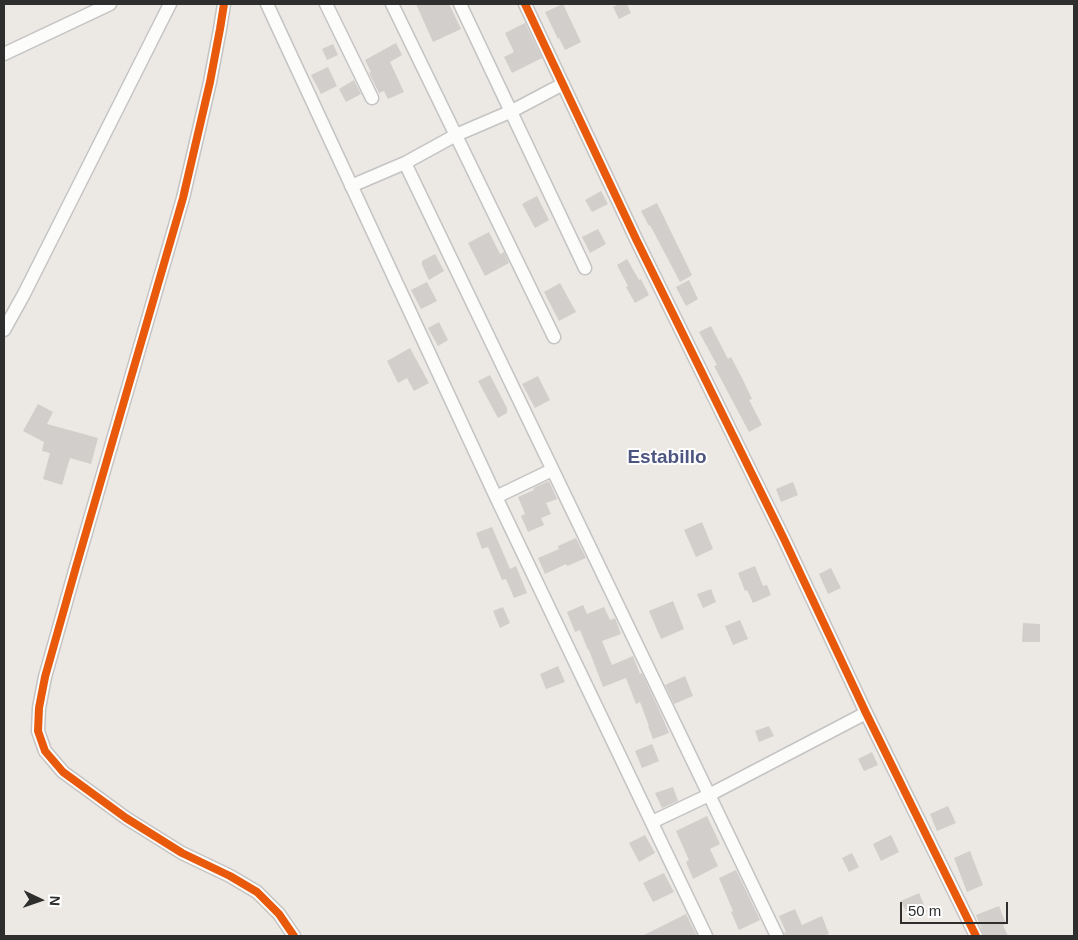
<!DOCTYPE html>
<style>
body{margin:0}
#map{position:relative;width:1078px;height:940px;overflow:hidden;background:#ece8e4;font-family:Helvetica,sans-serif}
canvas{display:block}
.frame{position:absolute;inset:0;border:5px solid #2e2e2e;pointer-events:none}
.north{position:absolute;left:15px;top:875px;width:50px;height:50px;-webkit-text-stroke:4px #fff;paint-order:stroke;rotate:93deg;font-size:14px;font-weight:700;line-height:20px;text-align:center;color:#2e2e2e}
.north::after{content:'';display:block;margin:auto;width:18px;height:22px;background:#2e2e2e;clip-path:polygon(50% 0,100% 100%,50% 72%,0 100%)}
.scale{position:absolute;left:900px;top:902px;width:108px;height:22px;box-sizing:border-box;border:2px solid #2e2e2e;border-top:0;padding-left:6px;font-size:15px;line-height:18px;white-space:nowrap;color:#2e2e2e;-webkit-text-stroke:4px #fff;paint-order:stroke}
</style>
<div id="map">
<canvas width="1078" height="940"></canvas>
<div class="frame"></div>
<div class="north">N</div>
<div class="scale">50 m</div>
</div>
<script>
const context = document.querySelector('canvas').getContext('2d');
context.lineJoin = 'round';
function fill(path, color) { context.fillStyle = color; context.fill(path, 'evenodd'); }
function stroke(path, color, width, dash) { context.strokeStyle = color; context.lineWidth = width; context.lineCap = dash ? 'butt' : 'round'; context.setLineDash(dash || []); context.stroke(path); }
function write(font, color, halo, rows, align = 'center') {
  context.font = font + ' Helvetica,sans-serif'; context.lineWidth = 4; context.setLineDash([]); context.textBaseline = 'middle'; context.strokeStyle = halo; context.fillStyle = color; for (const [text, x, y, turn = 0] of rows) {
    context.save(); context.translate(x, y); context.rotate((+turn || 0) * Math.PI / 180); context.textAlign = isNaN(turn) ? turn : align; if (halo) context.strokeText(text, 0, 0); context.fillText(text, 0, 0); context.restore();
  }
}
const building = new Path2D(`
 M 416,4 L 449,4 L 461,29 L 433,42 Z
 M 563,4 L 581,42 L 565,50 L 559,38 L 558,39 L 545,12 Z
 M 619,4 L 627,4 L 631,13 L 619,19 L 613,7 Z
 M 525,23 L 542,58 L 512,73 L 504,57 L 514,52 L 505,33 Z
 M 396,43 L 402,55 L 390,62 L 404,92 L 388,99 L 384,91 L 379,93 L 369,73 L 371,72 L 365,60 Z
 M 333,44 L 338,55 L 327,60 L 322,49 Z
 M 328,67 L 337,86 L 321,94 L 311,75 Z
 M 354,80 L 361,94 L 346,102 L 339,89 Z
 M 601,191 L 608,204 L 592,212 L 585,200 Z
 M 537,196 L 549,220 L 535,228 L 522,204 Z
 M 657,203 L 692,275 L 680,282 L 650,225 L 649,226 L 641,211 Z
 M 598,229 L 606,244 L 590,253 L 582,237 Z
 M 489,232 L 500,254 L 504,252 L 509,263 L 485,276 L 468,243 Z
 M 435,254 L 444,271 L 429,280 L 422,265 L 422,261 Z
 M 627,259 L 639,280 L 641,279 L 649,295 L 635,303 L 626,287 L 628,286 L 617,265 Z
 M 689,280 L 698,299 L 686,306 L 676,287 Z
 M 427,282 L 437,301 L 421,309 L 411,290 Z
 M 560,283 L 576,312 L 559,321 L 544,292 Z
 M 439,322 L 448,340 L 438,346 L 428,328 Z
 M 711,326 L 728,359 L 731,357 L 742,378 L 752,399 L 749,400 L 762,425 L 749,432 L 714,366 L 717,365 L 699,332 Z
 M 410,348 L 429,383 L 414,391 L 407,378 L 398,383 L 387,361 Z
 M 490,375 L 507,408 L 507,413 L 498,418 L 478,381 Z
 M 538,376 L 550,400 L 535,408 L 522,384 Z
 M 38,404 L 53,412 L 47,424 L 98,438 L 91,464 L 70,458 L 62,485 L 43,479 L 50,453 L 42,451 L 44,442 L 23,431 Z
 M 549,481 L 557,499 L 546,503 L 551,514 L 541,518 L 544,525 L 528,532 L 521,516 L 525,514 L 518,497 L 534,490 L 533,488 Z
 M 793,482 L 798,495 L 781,502 L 776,489 Z
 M 702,522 L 713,549 L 696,557 L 684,530 Z
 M 492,527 L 510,569 L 516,566 L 527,593 L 514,598 L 506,579 L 502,580 L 488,547 L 482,549 L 476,533 Z
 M 576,538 L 586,558 L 567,566 L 566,564 L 545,574 L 538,558 L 559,549 L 558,546 Z
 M 755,566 L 763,586 L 767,585 L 771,595 L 753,603 L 747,590 L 745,591 L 738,573 Z
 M 831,568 L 841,588 L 828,594 L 819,574 Z
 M 711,589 L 716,602 L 703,608 L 697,594 Z
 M 673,601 L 684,629 L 661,639 L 649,611 Z
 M 583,605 L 587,614 L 604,607 L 610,620 L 615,618 L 621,634 L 602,641 L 612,665 L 633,656 L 640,674 L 642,673 L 661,714 L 669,733 L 653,739 L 648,726 L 649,726 L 640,702 L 636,704 L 626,678 L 603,687 L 589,650 L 588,650 L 580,630 L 575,632 L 567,612 Z
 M 503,607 L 510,623 L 500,628 L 493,611 Z
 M 740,620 L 748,639 L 733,645 L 725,626 Z
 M 1023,623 L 1040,624 L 1040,642 L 1022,642 Z
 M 558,666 L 565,682 L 546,689 L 540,674 Z
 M 685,676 L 693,696 L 674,704 L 665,685 Z
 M 769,726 L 774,736 L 759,742 L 755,731 Z
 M 652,744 L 659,761 L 642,768 L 635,751 Z
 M 872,752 L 878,765 L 864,771 L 858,759 Z
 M 673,787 L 678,801 L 662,808 L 655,793 Z
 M 948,806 L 956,823 L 937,831 L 930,814 Z
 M 707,816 L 720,844 L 710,849 L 718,866 L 693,879 L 686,862 L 689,860 L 676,831 Z
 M 645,835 L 655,853 L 639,862 L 629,843 Z
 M 891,835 L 899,852 L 881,861 L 873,844 Z
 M 970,851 L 983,885 L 967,892 L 954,858 Z
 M 852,853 L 859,867 L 849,872 L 842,858 Z
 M 736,870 L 760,920 L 739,930 L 731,912 L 733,911 L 719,878 Z
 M 664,873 L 674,892 L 653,902 L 643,883 Z
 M 919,893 L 927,912 L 910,920 L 901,901 Z
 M 999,906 L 1006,924 L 1003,925 L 1008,936 L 984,936 L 976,915 Z
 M 795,909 L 802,925 L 822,916 L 829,934 L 823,936 L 785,936 L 784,933 L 786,932 L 779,916 Z
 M 686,914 L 697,936 L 642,936 Z`);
const street = new Path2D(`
 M 224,4 L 220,29 L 210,82 L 183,198 L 76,567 L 45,677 L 39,708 L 38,731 L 45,751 L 63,772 L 126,818 L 182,853 L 230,876 L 257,892 L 279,914 L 294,936
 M 267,4 L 496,497 L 706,936
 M 326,4 L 372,98
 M 392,4 L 554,337
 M 460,4 L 585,268
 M 525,4 L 636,239 L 784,539 L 866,713 L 976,936
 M 4,54 L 110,4
 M 405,163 L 777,936
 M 351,186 L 405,163 L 456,135 L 512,111 L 563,84
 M 4,330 L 24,294 L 170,4
 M 496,497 L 552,470
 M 652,822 L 709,795 L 866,713`);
const cycleway = new Path2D(`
 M 224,4 L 220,29 L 210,82 L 183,198 L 76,567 L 45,677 L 39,708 L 38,731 L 45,751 L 63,772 L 126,818 L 182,853 L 230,876 L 257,892 L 279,914 L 294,936
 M 525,4 L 636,239 L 784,539 L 866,713 L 976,936`);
const neighbourhoodNames = [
 ["Estabillo",667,458]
];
fill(building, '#d1cecb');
stroke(street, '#c5c4c5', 15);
stroke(street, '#fcfcfb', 12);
stroke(cycleway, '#e8590c', 8);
write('bold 19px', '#4d5680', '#fff', neighbourhoodNames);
</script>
